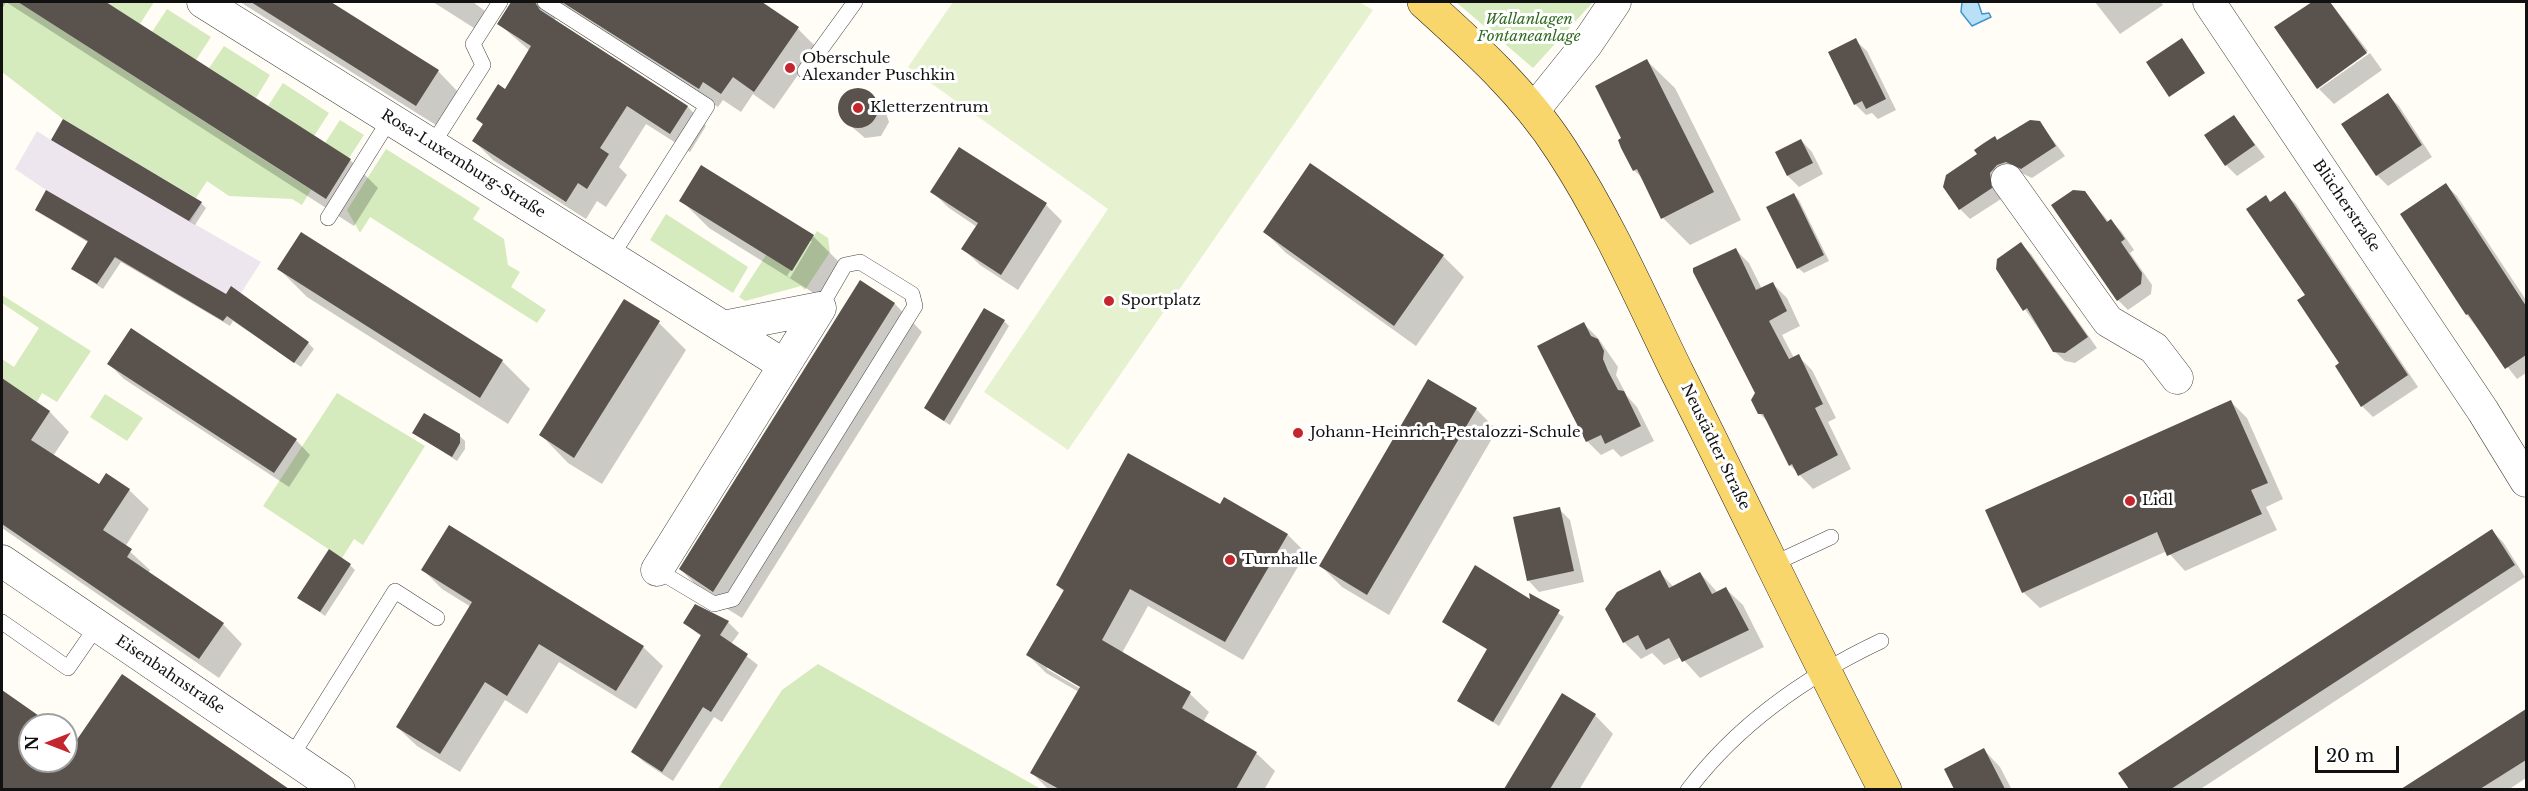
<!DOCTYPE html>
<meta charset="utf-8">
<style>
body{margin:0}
#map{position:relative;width:2528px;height:791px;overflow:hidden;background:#fffdf5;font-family:"Libre Baskerville",serif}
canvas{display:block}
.frame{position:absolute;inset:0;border:3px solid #111;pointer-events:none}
.north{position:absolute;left:18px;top:713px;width:60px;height:60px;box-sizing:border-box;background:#fff;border:2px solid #a0a0a0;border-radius:50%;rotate:270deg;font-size:16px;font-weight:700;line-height:24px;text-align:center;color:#111}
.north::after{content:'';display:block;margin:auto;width:21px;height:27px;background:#c4262e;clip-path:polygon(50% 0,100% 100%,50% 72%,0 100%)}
.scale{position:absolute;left:2315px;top:746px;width:84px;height:27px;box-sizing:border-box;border:3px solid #111;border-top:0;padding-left:8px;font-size:18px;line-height:21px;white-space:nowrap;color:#111;-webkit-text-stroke:4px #fff;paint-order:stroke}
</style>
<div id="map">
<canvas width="2528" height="791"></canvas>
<div class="frame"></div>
<div class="north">N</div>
<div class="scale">20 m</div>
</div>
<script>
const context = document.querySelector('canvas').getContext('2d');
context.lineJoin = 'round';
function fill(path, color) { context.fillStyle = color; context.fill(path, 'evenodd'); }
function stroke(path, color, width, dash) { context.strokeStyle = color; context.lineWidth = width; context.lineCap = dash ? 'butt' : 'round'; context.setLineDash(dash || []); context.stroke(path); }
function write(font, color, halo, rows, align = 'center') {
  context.font = font + ' "Libre Baskerville",serif'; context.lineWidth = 6; context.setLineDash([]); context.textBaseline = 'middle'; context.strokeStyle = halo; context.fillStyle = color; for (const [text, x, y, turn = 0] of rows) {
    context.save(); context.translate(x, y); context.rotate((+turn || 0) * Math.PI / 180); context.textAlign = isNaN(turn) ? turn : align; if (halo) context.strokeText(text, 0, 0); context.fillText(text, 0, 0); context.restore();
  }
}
const industrial = new Path2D(`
 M 63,119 L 202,202 L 191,222 L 261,262 L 223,321 L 35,211 L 46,190 L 15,169 L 37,131 L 51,140 Z`);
const green = new Path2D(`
 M 2,2 L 18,2 L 311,190 L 302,205 L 292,199 L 229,196 L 207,181 L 196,198 L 63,119 L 2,72 Z
 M 106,2 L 154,2 L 140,24 Z
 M 1456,2 L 1593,2 L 1533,68 Z
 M 167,9 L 211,37 L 196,60 L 152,32 Z
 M 224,46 L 270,75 L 256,98 L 209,68 Z
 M 283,83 L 329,113 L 314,136 L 268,106 Z
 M 340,120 L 364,135 L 349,158 L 325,143 Z
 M 386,149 L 480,208 L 473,219 L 504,239 L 508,265 L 520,272 L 511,287 L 546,310 L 537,323 L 370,217 L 360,233 L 347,210 Z
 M 666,214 L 748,267 L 733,293 L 650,240 Z
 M 817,231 L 828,238 L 830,252 L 805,290 L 801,286 L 745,301 L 739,297 L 766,255 L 792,270 Z
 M 2,295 L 91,351 L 57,402 L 42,393 L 37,402 L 2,378 L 2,359 L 14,367 L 39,328 L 2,303 Z
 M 337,393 L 425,446 L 363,545 L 354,539 L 342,558 L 263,506 Z
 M 105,394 L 143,418 L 127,441 L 90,417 Z
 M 818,664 L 1041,789 L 718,789 L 782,690 Z`);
const pitch = new Path2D(`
 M 953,2 L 1359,2 L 1373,10 L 1068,450 L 984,392 L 1108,209 L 908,67 Z`);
const water = new Path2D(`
 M 1962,2 L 1978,2 L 1982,14 L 1989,13 L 1991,17 L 1972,26 L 1961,12 Z`);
const shadow = new Path2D(`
 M 2,2 L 103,2 L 350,160 L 378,188 L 354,226 L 6,2 L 2,9 Z
 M 240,2 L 328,2 L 438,71 L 460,94 L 439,127 Z
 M 433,2 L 473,2 L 485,11 L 474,28 Z
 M 513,2 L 759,2 L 798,29 L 817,48 L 774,109 L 753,94 L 741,112 L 723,100 L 718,107 L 571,12 L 559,12 L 554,21 L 688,107 L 706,126 L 690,152 L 646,124 L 619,167 L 627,175 L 606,207 L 597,201 L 586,219 L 493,160 L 474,141 L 484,125 L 478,119 L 506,91 L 530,51 L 499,24 Z
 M 2095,2 L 2161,2 L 2163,5 L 2120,34 Z
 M 2315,2 L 2330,2 L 2368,51 L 2319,85 L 2319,89 L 2276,28 Z
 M 1855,40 L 1867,51 L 1896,110 L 1878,119 L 1872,113 L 1866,115 L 1855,104 Z
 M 2370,53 L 2382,70 L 2334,104 L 2319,89 Z
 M 1647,61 L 1675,88 L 1741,220 L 1690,245 L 1663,218 L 1643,179 L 1634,170 L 1623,139 Z
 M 863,89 L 884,107 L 889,122 L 881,136 L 865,138 L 845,121 L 840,106 L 847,92 Z
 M 2388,95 L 2399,106 L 2432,157 L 2388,186 L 2377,175 Z
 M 2234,117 L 2265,157 L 2237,176 L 2226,165 Z
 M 2040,123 L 2065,156 L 2032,178 L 2017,171 L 2000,184 L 2001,199 L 1970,219 L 1960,209 L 1998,141 Z
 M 53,140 L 201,203 L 206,208 L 195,225 Z
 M 1801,140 L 1812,152 L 1823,174 L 1799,187 L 1788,176 L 1777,153 Z
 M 2446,185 L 2457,196 L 2526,300 L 2526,373 L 2517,379 L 2467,315 Z
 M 932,192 L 1046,205 L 1062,221 L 1018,290 L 980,265 L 963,249 L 977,227 L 949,208 Z
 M 2084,192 L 2109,222 L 2111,221 L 2121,231 L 2134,250 L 2130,253 L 2152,285 L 2151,294 L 2128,310 L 2118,300 Z
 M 2285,193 L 2296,204 L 2418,387 L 2373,417 L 2362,406 L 2307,295 L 2266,197 L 2271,203 Z
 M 1794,195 L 1799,200 L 1829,261 L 1804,273 L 1798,268 Z
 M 681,200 L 813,236 L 841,264 L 820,297 L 709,228 ZM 809,241 L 812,241 L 790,278 L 787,276 Z
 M 37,210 L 308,343 L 314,349 L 301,367 L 233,321 L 230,326 L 121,262 L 103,289 L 73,269 L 89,243 Z
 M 1265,232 L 1443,256 L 1464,277 L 1416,346 L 1286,253 Z
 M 301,234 L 502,361 L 530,389 L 508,424 L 307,297 L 279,269 Z
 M 2021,244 L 2031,254 L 2097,348 L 2075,363 L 2065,361 L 2054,351 L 1997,269 Z
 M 1735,249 L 1749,263 L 1762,289 L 1773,284 L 1787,298 L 1800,326 L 1782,335 L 1794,358 L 1798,356 L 1812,370 L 1836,418 L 1828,422 L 1851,469 L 1813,489 L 1790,465 L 1769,423 L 1759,413 Z
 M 860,282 L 895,304 L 922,332 L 742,618 L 708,597 L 680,569 Z
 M 1004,321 L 1009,326 L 950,425 L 931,413 L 926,408 Z
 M 659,323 L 686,350 L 602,484 L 568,463 L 541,435 Z
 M 1584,324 L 1598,338 L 1618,367 L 1616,375 L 1627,396 L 1637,407 L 1654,441 L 1621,457 L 1613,449 L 1601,455 L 1587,441 Z
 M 109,364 L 296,440 L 310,455 L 289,487 L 124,379 Z
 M 6,383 L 50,412 L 69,432 L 53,456 L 100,486 L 129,490 L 149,509 L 125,547 L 150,570 L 148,573 L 223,624 L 242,644 L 219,678 L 2,528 L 2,390 Z
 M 2231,402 L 2247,418 L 2283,499 L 2266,507 L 2277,530 L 2185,571 L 2167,551 L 2040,608 L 2023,592 Z
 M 1476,409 L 1497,430 L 1389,615 L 1342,587 L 1321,566 Z
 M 414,433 L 459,435 L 465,441 L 465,449 L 457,461 Z
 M 1224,499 L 1288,535 L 1306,553 L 1243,660 L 1148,606 L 1122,653 L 1190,694 L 1209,712 L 1203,722 L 1256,753 L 1275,771 L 1264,790 L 1049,790 L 1032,773 L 1079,692 L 1046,673 L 1028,655 L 1064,592 L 1057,585 L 1220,506 ZM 1047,666 L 1088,690 L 1086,692 L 1047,669 Z
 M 1559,509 L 1570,520 L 1584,582 L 1539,592 L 1528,580 Z
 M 2492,531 L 2503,542 L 2525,577 L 2199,790 L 2130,790 L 2120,773 Z
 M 350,565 L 355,570 L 325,616 L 299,597 Z
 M 423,570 L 643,647 L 663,666 L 636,709 L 559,662 L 527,714 L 505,700 L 460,772 L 417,746 L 397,727 L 471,607 L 442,589 Z
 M 1659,572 L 1674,587 L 1700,573 L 1718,593 L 1726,589 L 1743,605 L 1764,647 L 1700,678 L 1681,657 L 1664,665 L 1652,653 L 1641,659 L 1624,642 L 1607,609 Z
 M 1531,596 L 1564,617 L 1499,726 L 1459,701 L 1488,650 L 1443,622 L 1533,602 Z
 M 695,606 L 728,622 L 739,633 L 731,644 L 758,665 L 722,722 L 714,717 L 673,781 L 644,762 L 633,752 L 702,637 L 685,623 Z
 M 122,676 L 286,790 L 2,790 L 2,692 L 50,725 L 30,725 L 30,761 L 66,761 L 66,736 L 76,743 Z
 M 1563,696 L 1595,715 L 1613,734 L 1579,790 L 1505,790 Z
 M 2526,711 L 2526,778 L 2508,790 L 2404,790 Z
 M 1984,750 L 2000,767 L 2012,790 L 1956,790 L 1946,769 Z`);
const building = new Path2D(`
 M 18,2 L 106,2 L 351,159 L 326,199 Z
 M 251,2 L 331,2 L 439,70 L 416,106 Z
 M 511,2 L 535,2 L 540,10 L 688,106 L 670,134 L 627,106 L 600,148 L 609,154 L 587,189 L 578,183 L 566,202 L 472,141 L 483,124 L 476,119 L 498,84 L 505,89 L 531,46 L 497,24 Z
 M 562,2 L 762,2 L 799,27 L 754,92 L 733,77 L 721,94 L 703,82 L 699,89 Z
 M 2312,2 L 2330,2 L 2367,53 L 2317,89 L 2274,27 Z
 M 1856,38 L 1886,99 L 1866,109 L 1862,101 L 1854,105 L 1828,52 Z
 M 2182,38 L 2205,73 L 2169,97 L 2146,62 Z
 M 1647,59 L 1714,192 L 1661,219 L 1637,169 L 1633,171 L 1621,148 L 1618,140 L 1621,138 L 1595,86 Z
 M838 108a20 20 0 1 1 40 0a20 20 0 1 1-40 0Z
 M 2388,93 L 2422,145 L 2376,176 L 2341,124 Z
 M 2234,115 L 2255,145 L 2225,166 L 2204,135 Z
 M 63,119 L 202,202 L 189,221 L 51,140 Z
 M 2030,120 L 2040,121 L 2056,146 L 2021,169 L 2006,162 L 1997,165 L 1990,173 L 1992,188 L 1959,210 L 1943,187 L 1946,175 L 1977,154 L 1974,150 L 1984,143 L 1995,136 L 1997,140 Z
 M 1801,139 L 1813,163 L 1787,176 L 1775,152 Z
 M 959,147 L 1047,203 L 1001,275 L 961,249 L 978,223 L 930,192 Z
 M 1310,163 L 1444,255 L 1394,326 L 1263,232 Z
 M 701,165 L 814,235 L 792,271 L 679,201 Z
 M 2446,183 L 2526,306 L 2526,355 L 2505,369 L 2468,314 L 2466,315 L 2400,214 Z
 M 46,190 L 226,294 L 231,286 L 309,342 L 294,363 L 227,316 L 223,321 L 115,257 L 97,284 L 71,269 L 88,241 L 35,210 Z
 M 2073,190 L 2085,191 L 2107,222 L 2111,219 L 2125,239 L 2121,242 L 2142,273 L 2141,284 L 2117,301 L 2051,205 Z
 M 2285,191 L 2408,375 L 2361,407 L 2335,366 L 2339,363 L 2297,300 L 2305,295 L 2246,209 L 2266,195 L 2270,202 Z
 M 1794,193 L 1824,255 L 1797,269 L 1766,207 Z
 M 301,232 L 503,360 L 480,398 L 277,269 Z
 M 2021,242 L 2088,337 L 2065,353 L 2053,352 L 2027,308 L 2023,311 L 1996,269 L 1997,259 Z
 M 1736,248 L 1756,290 L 1773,282 L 1787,311 L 1769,321 L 1789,359 L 1799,354 L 1823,404 L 1815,408 L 1838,455 L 1798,476 L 1792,464 L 1789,466 L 1763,414 L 1758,414 L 1751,400 L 1755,393 L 1693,272 L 1693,268 Z
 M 860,280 L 895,303 L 713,592 L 679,569 Z
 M 624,299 L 660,321 L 574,458 L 539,435 Z
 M 984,308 L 1005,320 L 944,421 L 924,408 Z
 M 1584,322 L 1591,336 L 1598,339 L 1604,351 L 1603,359 L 1608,371 L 1618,390 L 1624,391 L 1641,426 L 1605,444 L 1601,435 L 1586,442 L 1537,346 Z
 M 131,328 L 297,439 L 274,473 L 107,364 Z
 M 2,378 L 50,411 L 31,440 L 99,484 L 106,473 L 130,489 L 103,530 L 132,549 L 127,557 L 224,623 L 199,659 L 2,524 Z
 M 1428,379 L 1477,408 L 1367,595 L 1319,566 Z
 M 2231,400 L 2268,483 L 2251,490 L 2262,514 L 2167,556 L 2157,532 L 2022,593 L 1985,510 Z
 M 424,413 L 460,434 L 460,443 L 452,457 L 412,433 Z
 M 1128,453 L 1220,504 L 1224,497 L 1288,534 L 1225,642 L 1130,589 L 1102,640 L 1191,692 L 1182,708 L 1257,752 L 1236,789 L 1059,789 L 1030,773 L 1080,687 L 1026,655 L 1064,590 L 1056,585 Z
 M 1560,507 L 1574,571 L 1527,581 L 1513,517 Z
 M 449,525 L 644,646 L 616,691 L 539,644 L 507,696 L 485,682 L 440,754 L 396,727 L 472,602 L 421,570 Z
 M 2492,529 L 2515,565 L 2171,789 L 2129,789 L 2118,773 Z
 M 329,549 L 351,564 L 320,612 L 297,598 Z
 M 1475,565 L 1530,599 L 1529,593 L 1560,610 L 1493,722 L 1457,701 L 1487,649 L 1442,622 Z
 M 1660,570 L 1669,588 L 1700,572 L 1712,594 L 1726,587 L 1749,630 L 1682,662 L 1669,638 L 1646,650 L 1638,635 L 1623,643 L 1605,609 L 1617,592 Z
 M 695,604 L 729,621 L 720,635 L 748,654 L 711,712 L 703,707 L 662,772 L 631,752 L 701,635 L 683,623 Z
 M 122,674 L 289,789 L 2,789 L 2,690 L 52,725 L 30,725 L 30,761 L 66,761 L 66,734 L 76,741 Z
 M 1562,693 L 1596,714 L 1550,789 L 1504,789 Z
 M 2526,709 L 2526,760 L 2480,789 L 2401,789 Z
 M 1984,748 L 2005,789 L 1954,789 L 1944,769 Z`);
const service = new Path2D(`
 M 545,2 L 707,106 L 611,257
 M 805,71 L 855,2
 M 432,145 L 483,65 L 473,44 L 500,2
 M 328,218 L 390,119
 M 1773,564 L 1831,537
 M 657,570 L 714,604 L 733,599 L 915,306 L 912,294 L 860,262 L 845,265 L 820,308
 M 2,622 L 68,668 L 97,626
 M 291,757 L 395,591 L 437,618
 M 1688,790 C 1738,724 1807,676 1881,641`);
const minor = new Path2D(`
 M 203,2 L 784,365
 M 2209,2 L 2483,411 L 2526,481
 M 1533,111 L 1586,45 L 1615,2
 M 2007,180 L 2108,321 L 2154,348 L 2177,378
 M 723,327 L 820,308
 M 2,561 L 339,790
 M 657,570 L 820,308`);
const primary = new Path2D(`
 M 1424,2 C 1474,47 1525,93 1562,151 C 1607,220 1641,298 1677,372 C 1747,511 1813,651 1885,790`);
const markers = [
 [790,68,6,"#c4262e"],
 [858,108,6,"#c4262e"],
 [1109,301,6,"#c4262e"],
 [1298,433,6,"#c4262e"],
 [2130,501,6,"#c4262e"],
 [1230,560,6,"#c4262e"]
];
const parkNames = [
 ["Wallanlagen",1529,20],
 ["Fontaneanlage",1529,37]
];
const poiNames = [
 ["Oberschule",802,59],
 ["Alexander Puschkin",802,76],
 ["Kletterzentrum",870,108],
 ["Sportplatz",1121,301],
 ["Johann-Heinrich-Pestalozzi-Schule",1310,433],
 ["Lidl",2142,501],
 ["Turnhalle",1242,560]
];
const streetNames = [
 ["Rosa-Luxemburg-Straße",463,164,32],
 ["Blücherstraße",2346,206,56],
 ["Neustädter Straße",1715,447,64],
 ["Eisenbahnstraße",170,675,34]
];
fill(industrial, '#eee6ef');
fill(green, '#d5ebbd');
fill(pitch, '#e6f2cf');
fill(water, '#b9e0f7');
stroke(water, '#3f96cf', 1.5);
fill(shadow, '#0003');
fill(building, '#5a524d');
stroke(service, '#444', 16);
stroke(minor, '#444', 33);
stroke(primary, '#222', 34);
stroke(service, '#fff', 15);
stroke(minor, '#fff', 32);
stroke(primary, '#f9d66b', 33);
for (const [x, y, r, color] of markers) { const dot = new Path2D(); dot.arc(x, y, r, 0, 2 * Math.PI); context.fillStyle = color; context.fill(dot); stroke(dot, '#fff', 2); }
write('italic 15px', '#2f6b1f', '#fff', parkNames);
write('15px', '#111', '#fff', poiNames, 'left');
write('15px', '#111', '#fff', streetNames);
</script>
